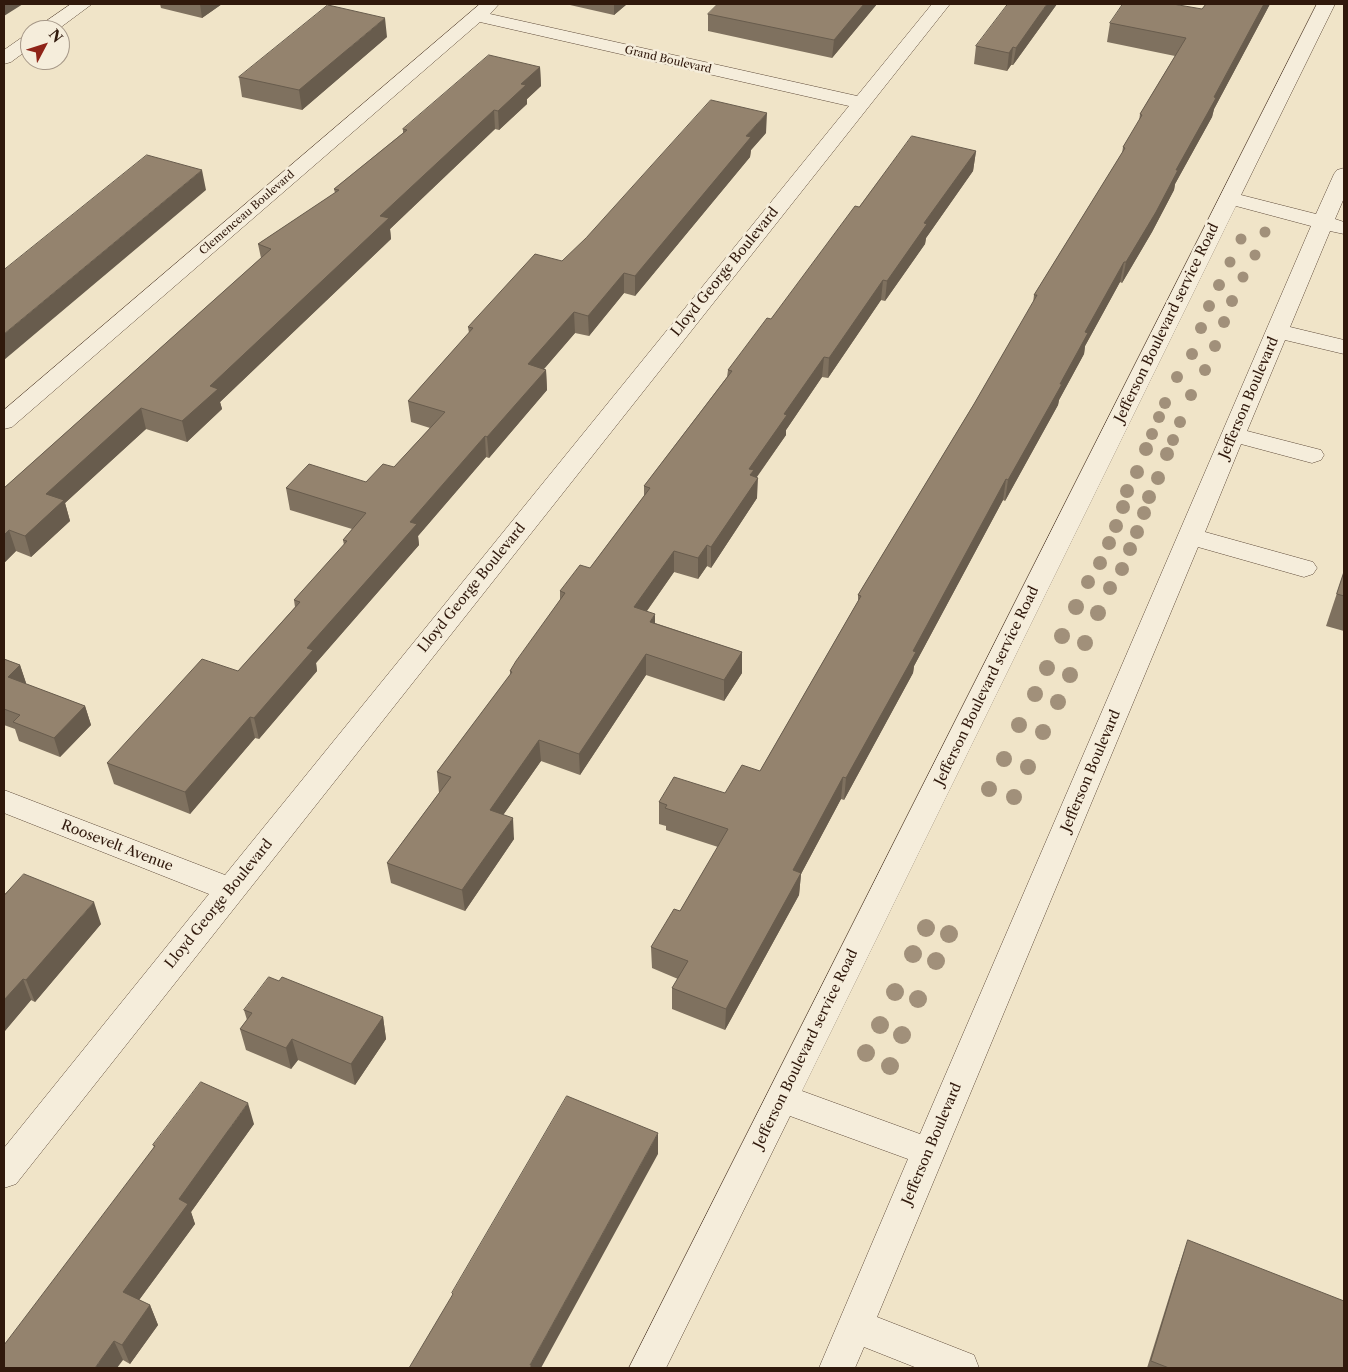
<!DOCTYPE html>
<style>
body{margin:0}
#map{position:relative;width:1348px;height:1372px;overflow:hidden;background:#f0e4c8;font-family:"Libre Caslon Text",serif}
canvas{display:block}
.frame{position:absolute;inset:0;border:5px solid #30190c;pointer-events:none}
.north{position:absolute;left:20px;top:20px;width:50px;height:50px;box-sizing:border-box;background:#f5eddb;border:1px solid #a69888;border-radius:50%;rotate:50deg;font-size:14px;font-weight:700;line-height:20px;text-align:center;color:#30190c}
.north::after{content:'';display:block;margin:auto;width:18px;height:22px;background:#8f2418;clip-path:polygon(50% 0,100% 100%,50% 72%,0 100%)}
</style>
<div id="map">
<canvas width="1348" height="1372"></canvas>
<div class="frame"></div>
<div class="north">N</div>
</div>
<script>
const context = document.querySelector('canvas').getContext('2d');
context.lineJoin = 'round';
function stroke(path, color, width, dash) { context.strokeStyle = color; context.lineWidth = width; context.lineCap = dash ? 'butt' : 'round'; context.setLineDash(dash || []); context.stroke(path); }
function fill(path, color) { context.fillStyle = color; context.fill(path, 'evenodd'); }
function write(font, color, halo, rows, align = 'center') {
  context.font = font + ' "Libre Caslon Text",serif'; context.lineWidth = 5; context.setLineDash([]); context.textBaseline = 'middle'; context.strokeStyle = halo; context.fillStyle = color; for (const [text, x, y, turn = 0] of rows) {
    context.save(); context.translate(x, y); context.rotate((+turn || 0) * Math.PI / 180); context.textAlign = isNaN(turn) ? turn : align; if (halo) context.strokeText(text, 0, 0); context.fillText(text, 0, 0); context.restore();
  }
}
const minor = new Path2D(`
 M 71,4 L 92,4 L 57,30 L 36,30 L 39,26 Z
 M 480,4 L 499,4 L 490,14 L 857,96 L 932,4 L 950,4 L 16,1184 L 4,1188 L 4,1148 L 209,894 L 4,813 L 4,790 L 225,875 L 849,106 L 480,22 L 12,427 L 4,429 L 4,410 Z
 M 1317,4 L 1335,4 L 1241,195 L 1316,214 L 1334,174 L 1337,170 L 1344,168 L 1344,198 L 1335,219 L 1344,222 L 1344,234 L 1330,231 L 1290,327 L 1344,340 L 1344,354 L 1285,340 L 1247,431 L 1321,450 L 1324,455 L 1321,460 L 1312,463 L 1241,444 L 1205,532 L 1313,562 L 1317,568 L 1313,574 L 1304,577 L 1198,547 L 877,1317 L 974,1355 L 979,1368 L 917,1368 L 864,1347 L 855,1368 L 819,1368 L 908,1159 L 790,1116 L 666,1368 L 629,1368 ZM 1236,206 L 1311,226 L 920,1134 L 802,1091 Z
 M 30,34 L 30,48 L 11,62 L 4,64 L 4,50 L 24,36 Z`);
const trees = [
 [1265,232,5.5],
 [1241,239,5.5],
 [1255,255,5.5],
 [1230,262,5.5],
 [1243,277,5.5],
 [1219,285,6],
 [1232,301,6],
 [1209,306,6],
 [1224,322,6],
 [1201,328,6],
 [1215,346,6],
 [1192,354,6],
 [1205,370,6],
 [1177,377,6],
 [1191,395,6],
 [1165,403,6],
 [1159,417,6],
 [1180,422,6],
 [1152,434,6],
 [1173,440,6],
 [1146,449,7],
 [1167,454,7],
 [1137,472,7],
 [1158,478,7],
 [1127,491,7],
 [1149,497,7],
 [1123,507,7],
 [1144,513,7],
 [1116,526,7],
 [1137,532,7],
 [1109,543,7],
 [1130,549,7],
 [1100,563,7],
 [1122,569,7],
 [1088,582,7],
 [1110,588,7],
 [1076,607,8],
 [1098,613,8],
 [1062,636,8],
 [1085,643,8],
 [1047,668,8],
 [1070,675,8],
 [1035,694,8],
 [1058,702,8],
 [1019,725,8],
 [1043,732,8],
 [1004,759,8],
 [1028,767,8],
 [989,789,8],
 [1014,797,8],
 [926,928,9],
 [949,934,9],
 [913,954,9],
 [936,961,9],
 [895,992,9],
 [918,999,9],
 [880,1025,9],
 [902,1035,9],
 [866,1053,9],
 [890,1066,9]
];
const wall = new Path2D(`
 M 160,4 L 222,4 L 202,18 L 161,8 Z
 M 570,4 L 627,4 L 614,15 L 570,5 Z
 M 877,4 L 832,58 L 708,31 L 708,14 Z
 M 1057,4 L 1013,65 L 1011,65 L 1007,71 L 974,64 L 976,46 Z
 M 1206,4 L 1270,4 L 1214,109 L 1212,117 L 1175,184 L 1174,190 L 1152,232 L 1122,283 L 1120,282 L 1085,346 L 1084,354 L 1059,400 L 1058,405 L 1005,501 L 1003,500 L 914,666 L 913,673 L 844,800 L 841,799 L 801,874 L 799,895 L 725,1030 L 672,1009 L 672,988 L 678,979 L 652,968 L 651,947 L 680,911 L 718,847 L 666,830 L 666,826 L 659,824 L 659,802 L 725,793 L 760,771 L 858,601 L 858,595 L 974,404 L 1033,303 L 1034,295 L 1122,153 L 1123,147 L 1139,121 L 1140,114 L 1175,56 L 1107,42 L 1110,23 L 1202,9 Z
 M 387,37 L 302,110 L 242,97 L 239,77 Z
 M 540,67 L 541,86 L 527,99 L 527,104 L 499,130 L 495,129 L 390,229 L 391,239 L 220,402 L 222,409 L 187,442 L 146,429 L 65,503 L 70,521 L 31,557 L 16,551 L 4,563 L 4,488 L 261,258 L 258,244 L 335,193 L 334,189 L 403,133 L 403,129 Z
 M 766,133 L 751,150 L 750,157 L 635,296 L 624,293 L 589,336 L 575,333 L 544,369 L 546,370 L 547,390 L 489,458 L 486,457 L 418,536 L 419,545 L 316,663 L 317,671 L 259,739 L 255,738 L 190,814 L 114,784 L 107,763 L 238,671 L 295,607 L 294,600 L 344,545 L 343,540 L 352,529 L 290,510 L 286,488 L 366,482 L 394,467 L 430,428 L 411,422 L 408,401 L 469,333 L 468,327 L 562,261 Z
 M 976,151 L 973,171 L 926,238 L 925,244 L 885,301 L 881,300 L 828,378 L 822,377 L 786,430 L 786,435 L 757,477 L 757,498 L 711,568 L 707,566 L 698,579 L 674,572 L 647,611 L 655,623 L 742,652 L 742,673 L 724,701 L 646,675 L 580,775 L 541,761 L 503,815 L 514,839 L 465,911 L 391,883 L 387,863 L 439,793 L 437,772 L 510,675 L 510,671 L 560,600 L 560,591 L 590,568 L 644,496 L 644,486 L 727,377 L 728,370 L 771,319 L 859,207 Z
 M 1344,572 L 1344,631 L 1326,626 Z
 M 4,659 L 20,665 L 26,683 L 26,684 L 85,706 L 91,725 L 60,757 L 19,741 L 15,729 L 4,725 Z
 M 4,893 L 101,924 L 35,1002 L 31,1000 L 4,1032 Z
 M 244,1010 L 383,1017 L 386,1039 L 355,1085 L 298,1060 L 291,1069 L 246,1050 L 240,1029 L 247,1020 Z
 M 254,1124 L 191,1212 L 195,1224 L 139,1300 L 150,1305 L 158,1325 L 130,1364 L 123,1360 L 4,1368 L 154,1147 L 153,1145 Z
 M 1188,1240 L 1344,1368 L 1147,1368 L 1175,1278 Z`);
const shadedWall = new Path2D(`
 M 4,4 L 23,4 L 4,16 Z
 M 200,4 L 222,4 L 202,18 Z
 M 614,4 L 627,4 L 614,15 Z
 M 864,4 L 877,4 L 832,58 L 834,40 Z
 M 1047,4 L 1057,4 L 1013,65 L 1016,48 Z
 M 1264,4 L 1270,4 L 1214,109 L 1212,117 L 1175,184 L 1174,190 L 1152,232 L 1122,283 L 1126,262 Z
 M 385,18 L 387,37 L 302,110 L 299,90 Z
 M 1013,47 L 1011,65 L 1007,71 L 1009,53 Z
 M 540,67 L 541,86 L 527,99 L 527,104 L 499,130 L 498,111 L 521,84 Z
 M 494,110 L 495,129 L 390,229 L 391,239 L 220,402 L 222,409 L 187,442 L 182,421 L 210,386 L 380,216 Z
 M 767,113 L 766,133 L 751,150 L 750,157 L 635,296 L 635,276 L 746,136 Z
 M 976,151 L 973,171 L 926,238 L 925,244 L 885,301 L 887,281 L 924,223 Z
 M 202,170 L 206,190 L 4,360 L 4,334 Z
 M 1124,262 L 1120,282 L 1085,346 L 1084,354 L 1059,400 L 1058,405 L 1005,501 L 1008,480 L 1060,384 L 1085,332 Z
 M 624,273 L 624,293 L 589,336 L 588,316 Z
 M 883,280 L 881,300 L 828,378 L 829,358 Z
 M 574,312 L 575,333 L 530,385 L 528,364 Z
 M 824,357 L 822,377 L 786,430 L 786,435 L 753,482 L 758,478 L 757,498 L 711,568 L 711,547 L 749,469 L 784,414 Z
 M 546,370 L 547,390 L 489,458 L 487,437 Z
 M 141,408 L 146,429 L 65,503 L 70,521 L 31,557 L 25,536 L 46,494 Z
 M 485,436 L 486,457 L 418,536 L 419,545 L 316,663 L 317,671 L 259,739 L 254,718 L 307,648 L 410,522 Z
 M 1006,479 L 1003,500 L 914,666 L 913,673 L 844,800 L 846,778 L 913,651 Z
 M 9,530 L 16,551 L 4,563 L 4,535 Z
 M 707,545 L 707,566 L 698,579 L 698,558 Z
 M 674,551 L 674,572 L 634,629 L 634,607 Z
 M 655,614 L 655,635 L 650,622 Z
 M 742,652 L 742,673 L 724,701 L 724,680 Z
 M 646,654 L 646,675 L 580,775 L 579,754 Z
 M 20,665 L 26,683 L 14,695 L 8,677 Z
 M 85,706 L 91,725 L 60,757 L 54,738 Z
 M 250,717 L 255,738 L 190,814 L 185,792 Z
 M 539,740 L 541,761 L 492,831 L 490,810 Z
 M 843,777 L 841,799 L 801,874 L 799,895 L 725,1030 L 726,1009 L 793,870 Z
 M 513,818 L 514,839 L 465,911 L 462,890 Z
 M 94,902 L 101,924 L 35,1002 L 26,980 Z
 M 23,979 L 31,1000 L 4,1032 L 4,1000 Z
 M 383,1017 L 386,1039 L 355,1085 L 351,1064 Z
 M 292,1039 L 298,1060 L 291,1069 L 286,1048 Z
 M 248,1103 L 254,1124 L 191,1212 L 195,1224 L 131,1311 L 123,1292 L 179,1199 Z
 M 658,1133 L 658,1154 L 541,1368 L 530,1368 L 530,1365 Z
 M 150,1305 L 158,1325 L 130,1364 L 122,1345 Z
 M 114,1341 L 123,1360 L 117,1368 L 95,1368 Z`);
const building = new Path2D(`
 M 718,4 L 864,4 L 834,40 L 708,14 Z
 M 1008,4 L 1047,4 L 1016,48 L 1013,47 L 1009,53 L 976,46 Z
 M 1123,4 L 1173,4 L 1202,9 L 1206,4 L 1264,4 L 1214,97 L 1216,98 L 1176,170 L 1178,170 L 1156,212 L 1126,262 L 1124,262 L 1085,332 L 1088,333 L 1060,384 L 1062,384 L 1008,480 L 1006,479 L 913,651 L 916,652 L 846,778 L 843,777 L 793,870 L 801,873 L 726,1009 L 672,988 L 688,961 L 651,947 L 674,909 L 680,911 L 728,829 L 665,808 L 667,805 L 659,802 L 674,777 L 725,793 L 742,765 L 760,771 L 861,596 L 858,595 L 974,404 L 1037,295 L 1034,295 L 1125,148 L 1123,147 L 1142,115 L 1140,114 L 1186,38 L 1110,23 Z
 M 328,5 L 385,18 L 299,90 L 239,77 Z
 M 489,55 L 540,67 L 521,84 L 526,85 L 498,111 L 494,110 L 380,216 L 389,218 L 210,386 L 218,389 L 182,421 L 141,408 L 46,494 L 64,500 L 25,536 L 9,530 L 4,535 L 4,488 L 271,249 L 258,244 L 339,190 L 334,189 L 407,130 L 403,129 Z
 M 711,100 L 767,113 L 746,136 L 751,137 L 635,276 L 624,273 L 588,316 L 574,312 L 528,364 L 546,370 L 487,437 L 485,436 L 410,522 L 417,524 L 307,648 L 313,650 L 254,718 L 250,717 L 185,792 L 107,763 L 202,659 L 238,671 L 300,602 L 294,600 L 347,541 L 343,540 L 366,513 L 286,488 L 309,464 L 366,482 L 383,464 L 394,467 L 445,412 L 408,401 L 473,328 L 468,327 L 535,254 L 562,261 L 586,238 Z
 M 912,136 L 976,151 L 924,223 L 927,224 L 887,281 L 883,280 L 829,358 L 824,357 L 784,414 L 787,415 L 749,469 L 754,470 L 750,475 L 758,478 L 711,547 L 707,545 L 698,558 L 674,551 L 634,607 L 655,614 L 650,622 L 742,652 L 724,680 L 646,654 L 579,754 L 539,740 L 490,810 L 513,818 L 462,890 L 387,863 L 451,777 L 437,772 L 512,672 L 510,671 L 516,661 L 565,593 L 560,591 L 580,565 L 590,568 L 650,488 L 644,486 L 732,371 L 728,370 L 767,318 L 771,319 L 855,206 L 859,207 Z
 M 147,155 L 202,170 L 4,334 L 4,270 Z
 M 1344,572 L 1344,596 L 1337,594 Z
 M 4,659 L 20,665 L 8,677 L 85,706 L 54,738 L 13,722 L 20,715 L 4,709 Z
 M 24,874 L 94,902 L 26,980 L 23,979 L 4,1000 L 4,893 L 5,894 Z
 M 269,977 L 279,981 L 282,977 L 383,1017 L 351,1064 L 292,1039 L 286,1048 L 240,1029 L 252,1013 L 244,1010 Z
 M 201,1082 L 248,1103 L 179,1199 L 188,1204 L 123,1292 L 150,1305 L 122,1345 L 114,1341 L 95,1368 L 4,1368 L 4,1345 L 155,1146 L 153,1145 Z
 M 567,1096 L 658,1133 L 530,1365 L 532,1365 L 530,1368 L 409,1368 L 453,1294 L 452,1293 Z
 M 1188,1240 L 1344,1301 L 1344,1368 L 1169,1368 L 1151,1361 Z`);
const farStreetnames = [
 ["Grand Boulevard",668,60,13],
 ["Clemenceau Boulevard",247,213,-41]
];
const streetNames = [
 ["Lloyd George Boulevard",725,272,-51],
 ["Jefferson Boulevard service Road",1167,323,-64],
 ["Jefferson Boulevard",1249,398,-67],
 ["Lloyd George Boulevard",472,588,-51],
 ["Jefferson Boulevard service Road",987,686,-64],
 ["Jefferson Boulevard",1091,771,-67],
 ["Roosevelt Avenue",117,846,21],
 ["Lloyd George Boulevard",219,904,-51],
 ["Jefferson Boulevard service Road",806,1049,-64],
 ["Jefferson Boulevard",932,1144,-67]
];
stroke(minor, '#604c3b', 1);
fill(minor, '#f5eddb');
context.fillStyle = '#a1907a';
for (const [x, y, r] of trees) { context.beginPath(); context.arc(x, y, r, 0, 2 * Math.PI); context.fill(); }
fill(wall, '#7f715f');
fill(shadedWall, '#685c4d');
fill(building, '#94836e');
stroke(building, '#685c4d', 1);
write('11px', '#30190c', '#f5eddb', farStreetnames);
write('14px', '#30190c', '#f5eddb', streetNames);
</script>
